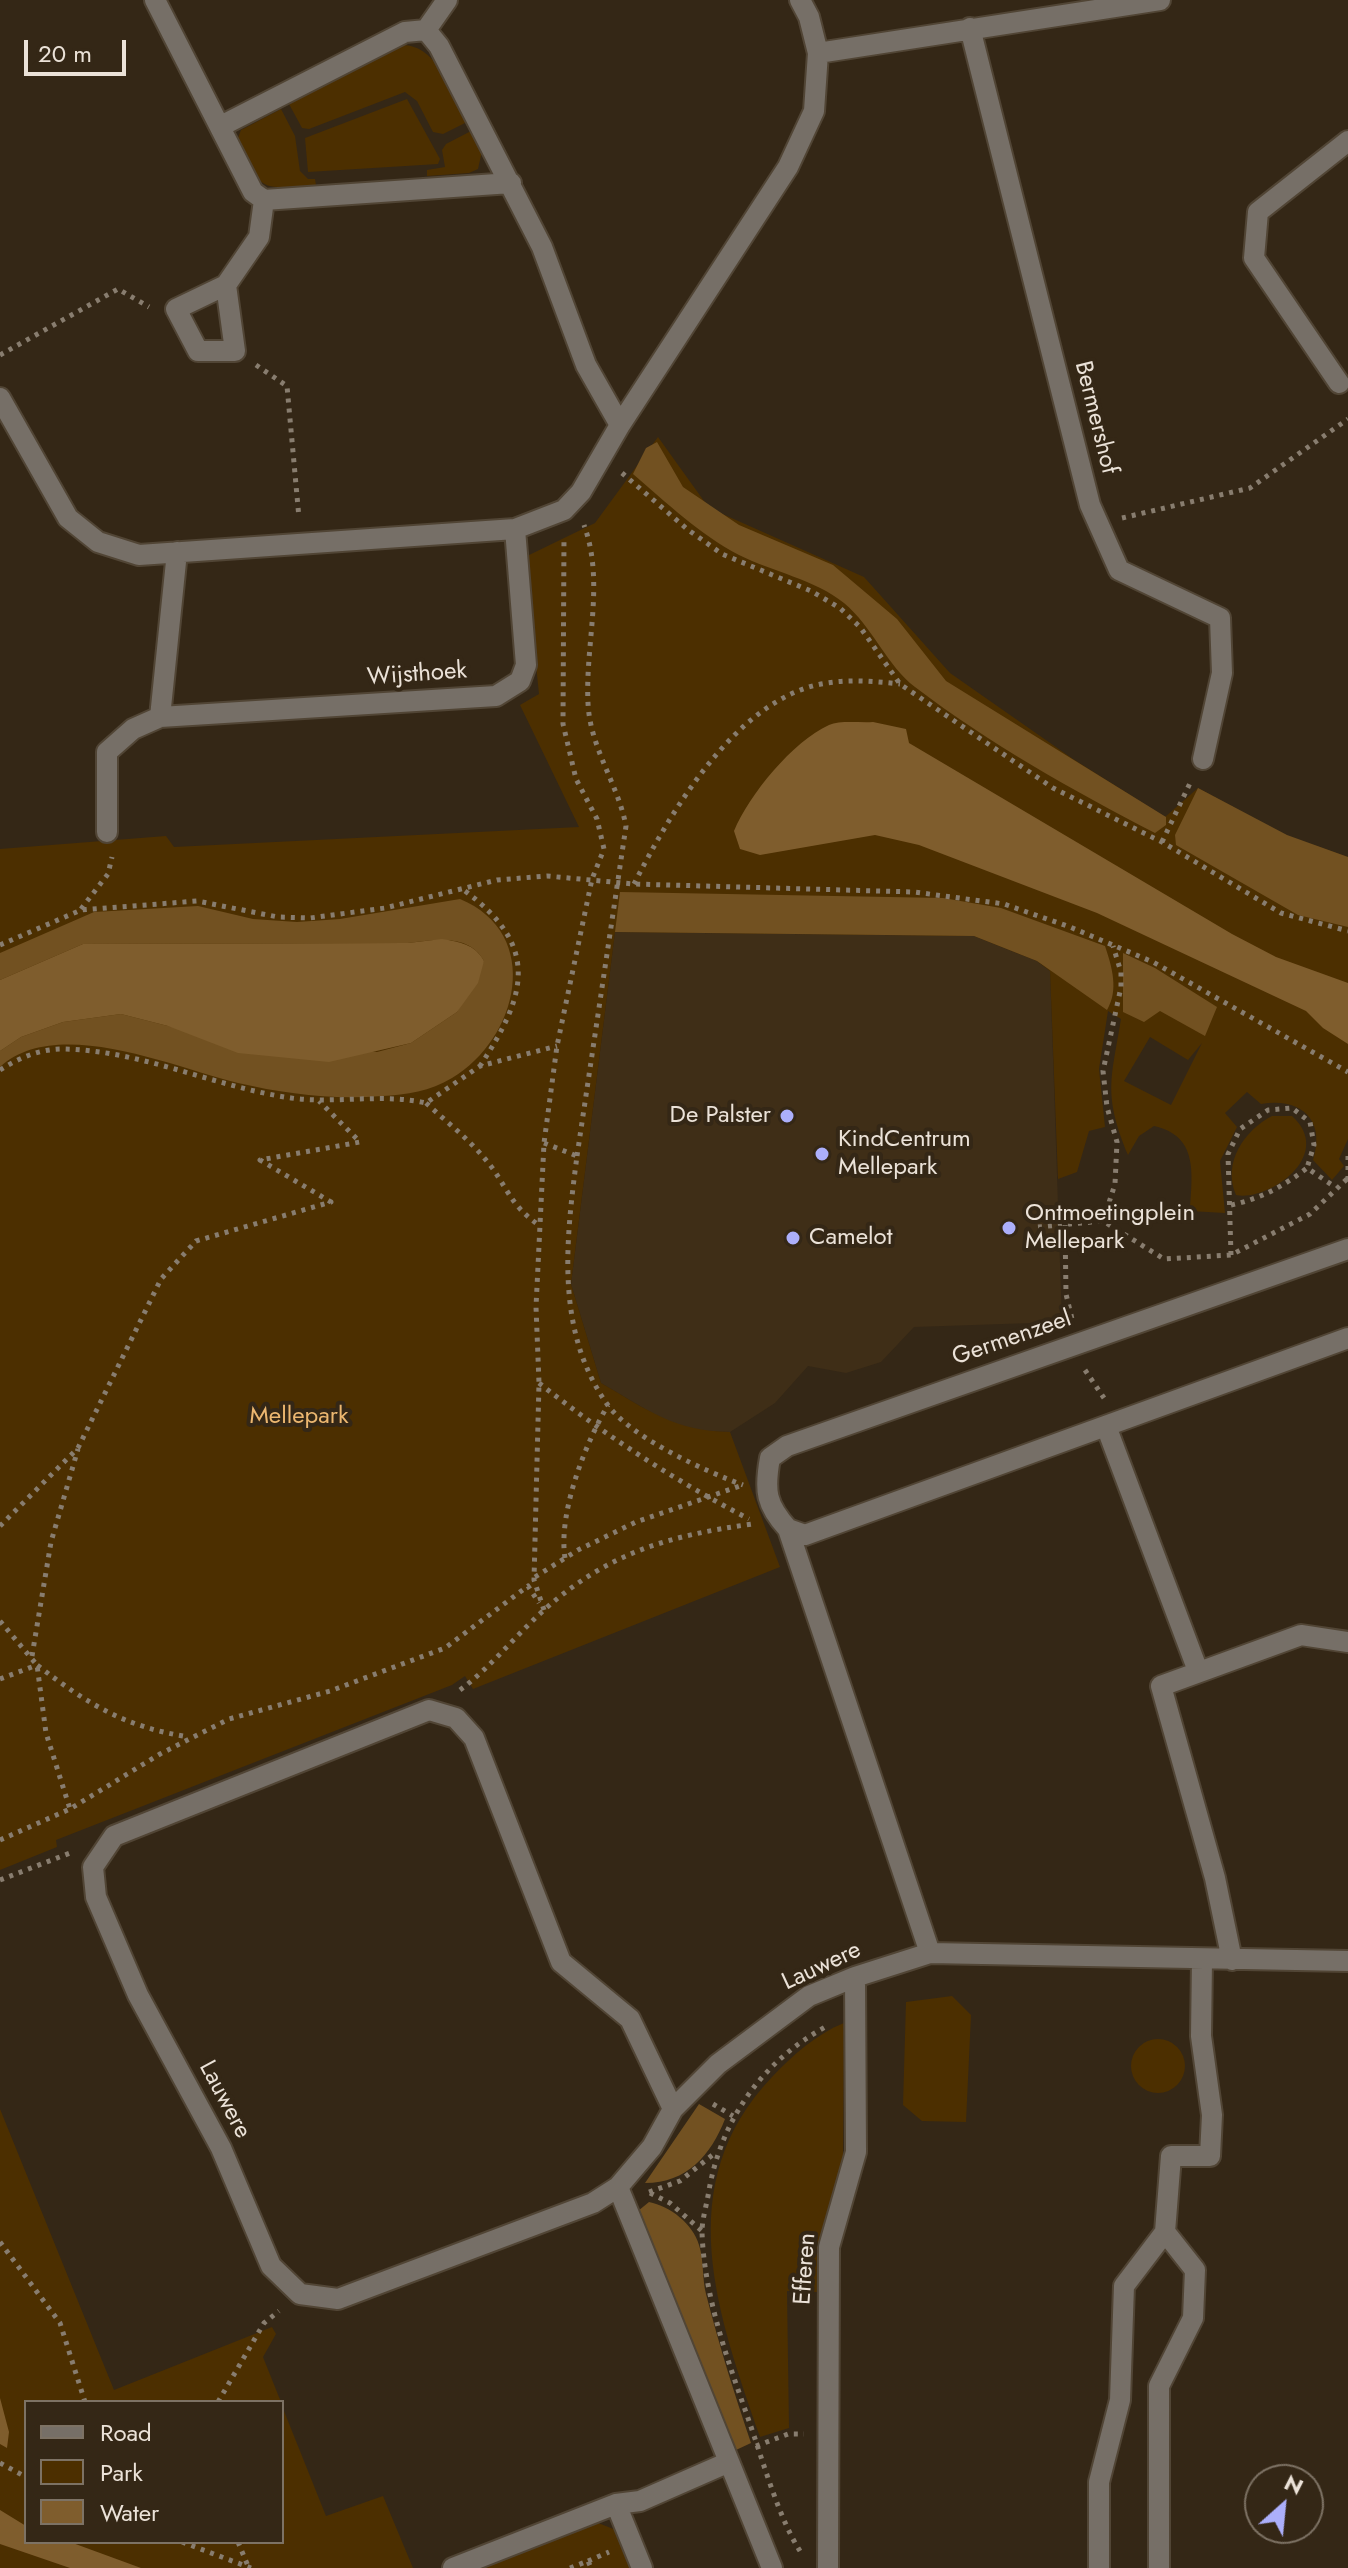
<!DOCTYPE html>
<style>
body{margin:0}
#map{position:relative;width:1348px;height:2568px;overflow:hidden;background:#342716;font-family:Jost,sans-serif}
canvas{display:block}
.legend{position:absolute;left:24px;top:2400px;width:260px;height:144px;box-sizing:border-box;background:#342716;border:2px solid #7d7264;margin:0;padding:10px 14px;list-style:none;font-size:24px;color:#ebe2d8}
.legend li{display:flex;align-items:center;gap:16px;height:40px}
.legend b{width:40px;border:2px solid #7d7264}
.north{position:absolute;left:1244px;top:2464px;width:80px;height:80px;box-sizing:border-box;background:#342716;border:2px solid #7d7264;border-radius:50%;rotate:27deg;font-size:22px;font-weight:700;line-height:32px;text-align:center;color:#ebe2d8}
.north::after{content:'';display:block;margin:auto;width:28px;height:36px;background:#acaffb;clip-path:polygon(50% 0,100% 100%,50% 72%,0 100%)}
.scale{position:absolute;left:24px;top:40px;width:102px;height:36px;box-sizing:border-box;border:4px solid #ebe2d8;border-top:0;padding-left:10px;font-size:24px;line-height:28px;white-space:nowrap;color:#ebe2d8;-webkit-text-stroke:6px #342716;paint-order:stroke}
</style>
<div id="map">
<canvas width="1348" height="2568"></canvas>
<ul class="legend">
<li><b style="height:10px;background:#766f67"></b>Road</li>
<li><b style="height:22px;background:#4c2f00"></b>Park</li>
<li><b style="height:22px;background:#7f5d2d"></b>Water</li>
</ul>
<div class="north">N</div>
<div class="scale">20 m</div>
</div>
<script>
const context = document.querySelector('canvas').getContext('2d');
context.lineJoin = 'round';
function fill(path, color) { context.fillStyle = color; context.fill(path, 'evenodd'); }
function stroke(path, color, width, dash) { context.strokeStyle = color; context.lineWidth = width; context.lineCap = dash ? 'butt' : 'round'; context.setLineDash(dash || []); context.stroke(path); }
function write(font, color, halo, rows, align = 'center') {
  context.font = font + ' Jost,sans-serif'; context.lineWidth = 8; context.setLineDash([]); context.textBaseline = 'middle'; context.strokeStyle = halo; context.fillStyle = color; for (const [text, x, y, turn = 0] of rows) {
    context.save(); context.translate(x, y); context.rotate((+turn || 0) * Math.PI / 180); context.textAlign = isNaN(turn) ? turn : align; if (halo) context.strokeText(text, 0, 0); context.fillText(text, 0, 0); context.restore();
  }
}
const built = new Path2D(`
 M 615,932 L 974,936 L 1037,961 L 1050,971 L 1062,1322 L 914,1327 L 881,1362 L 846,1373 L 808,1366 L 775,1403 L 730,1432 L 694,1431 L 662,1419 L 601,1383 L 571,1284 Z`);
const green = new Path2D(`
 M 401,45 C 438,44 452,94 467,122 L 443,134 L 433,132 L 417,101 L 405,92 L 309,129 L 302,128 L 289,104 Z
 M 407,99 L 440,159 L 438,164 L 308,172 L 305,138 Z
 M 281,109 L 295,136 L 300,171 L 308,179 L 315,179 L 316,185 C 260,189 263,193 236,143 L 241,130 Z
 M 471,131 L 482,151 L 478,169 L 469,173 L 427,176 L 427,170 L 445,167 L 442,150 L 446,144 Z
 M 658,437 L 709,508 L 864,577 L 950,673 L 1073,759 L 1165,817 L 1198,788 L 1285,835 L 1348,857 L 1348,1139 L 1339,1159 L 1344,1166 L 1332,1180 L 1313,1160 C 1326,1120 1301,1097 1261,1104 L 1247,1092 L 1225,1113 L 1237,1127 L 1220,1161 L 1225,1213 L 1190,1211 C 1192,1174 1199,1136 1154,1126 L 1139,1136 L 1128,1155 C 1103,1094 1111,1080 1121,1019 L 1108,1011 L 1099,1069 L 1105,1127 L 1089,1131 L 1077,1172 L 1058,1179 L 1050,971 L 1037,961 L 974,936 L 615,932 L 571,1284 L 601,1383 C 648,1410 674,1431 730,1432 L 780,1567 L 473,1689 L 465,1676 L 452,1685 L 56,1840 L 57,1847 L 0,1870 L 0,849 L 166,836 L 174,847 L 579,827 L 520,705 L 539,694 L 525,557 L 595,523 ZM 1150,1037 L 1188,1060 L 1202,1043 L 1171,1105 L 1124,1081 Z
 M 1272,1116 L 1292,1116 C 1336,1156 1267,1202 1236,1195 C 1222,1162 1245,1130 1272,1116 Z
 M 952,1996 L 971,2015 L 966,2122 L 922,2121 L 903,2105 L 906,2002 Z
 M 844,2023 L 843,2158 L 821,2234 L 820,2288 L 817,2292 L 787,2291 L 789,2428 L 760,2437 C 718,2315 669,2185 772,2077 C 792,2056 816,2034 844,2023 Z
 M1131 2066a27 27 0 1 1 54 0a27 27 0 1 1-54 0Z
 M 0,2109 L 114,2390 L 272,2327 L 276,2334 L 263,2357 L 281,2402 L 26,2402 L 26,2542 L 282,2542 L 282,2406 L 326,2516 L 383,2496 L 413,2568 L 0,2568 Z
 M 593,2521 L 616,2530 L 634,2568 L 475,2568 Z`);
const forest = new Path2D(`
 M 657,442 L 683,487 L 739,525 L 833,565 L 897,619 L 946,681 L 1166,817 L 1166,825 L 1155,833 C 1072,790 990,744 915,687 C 888,667 872,626 844,603 C 814,579 773,572 739,555 C 699,534 667,503 633,474 L 646,448 Z
 M 1198,788 L 1287,835 L 1348,857 L 1348,927 L 1298,915 L 1176,845 L 1175,835 Z
 M 620,892 L 943,898 L 1001,908 L 1105,946 C 1112,967 1119,990 1107,1010 L 1037,961 L 974,936 L 615,932 Z
 M 460,899 C 544,934 518,1039 452,1078 C 430,1091 407,1095 382,1096 C 333,1100 286,1094 238,1083 C 173,1067 56,1015 0,1067 L 0,1051 L 21,1037 L 63,1022 L 121,1014 L 168,1026 L 377,1052 L 411,1043 L 457,1012 L 484,961 C 469,933 434,940 408,943 L 83,944 L 0,980 L 0,953 L 94,912 L 198,906 L 253,919 L 297,922 L 340,919 Z
 M 1123,953 L 1155,968 L 1217,1007 L 1205,1036 L 1160,1011 L 1144,1022 L 1123,1012 Z
 M 699,2104 L 725,2119 C 711,2155 687,2183 645,2183 Z
 M 649,2202 C 670,2206 693,2224 699,2245 C 704,2260 702,2278 706,2294 C 719,2345 734,2393 751,2443 L 736,2450 L 638,2211 Z`);
const water = new Path2D(`
 M 873,722 L 906,729 L 909,743 L 1232,934 L 1276,957 L 1348,983 L 1348,1044 L 1323,1028 L 1306,1011 L 1097,913 L 919,845 L 875,835 L 760,855 L 740,849 L 734,831 C 749,795 793,741 829,725 C 840,720 860,723 873,722 Z
 M 442,939 C 459,942 475,944 484,961 L 478,983 L 457,1012 L 411,1043 L 329,1062 L 238,1053 L 168,1026 L 121,1014 L 63,1022 L 21,1037 L 0,1051 L 0,980 L 83,944 L 408,943 Z
 M 0,2398 L 9,2432 L 7,2448 L 0,2444 Z
 M 0,2510 L 26,2526 L 26,2542 L 70,2542 L 141,2568 L 70,2568 L 0,2544 Z`);
const path = new Path2D(`
 M 0,355 L 118,289 L 149,307
 M 256,365 L 287,386 L 299,518
 M 622,473 L 687,529 L 722,554 L 811,591 L 840,608 L 860,627 L 900,684 L 1053,788 L 1162,842 L 1281,913 L 1348,931
 M 1122,518 L 1250,488 L 1348,419
 M 1162,842 L 1191,781
 M 634,884 C 670,813 735,701 821,684 C 847,679 873,681 900,684
 M 465,891 C 541,947 526,996 480,1066
 M 81,909 L 108,874 L 112,857
 M 0,945 L 81,910 L 197,901 L 278,917 L 310,918 L 385,908 L 497,880 L 547,876 L 634,884 L 914,892 L 1004,904 L 1070,927 L 1153,962 L 1348,1072
 M 0,1070 C 19,1058 39,1049 63,1049 C 140,1050 215,1087 291,1098 C 335,1104 383,1093 426,1103 L 480,1066 L 557,1046
 M 426,1103 C 449,1124 474,1143 493,1169 C 510,1194 513,1207 540,1226
 M 544,1143 L 577,1156 C 566,1240 555,1330 607,1404 C 631,1438 705,1471 743,1485
 M 577,1156 L 626,826 C 618,784 590,748 588,703 C 585,644 605,582 584,525
 M 1348,1180 L 1348,1151
 M 1231,1205 C 1260,1199 1284,1186 1307,1168 L 1335,1187
 M 1103,1221 L 1115,1184 L 1117,1142 L 1107,1107 L 1103,1071 L 1121,987 L 1121,972 L 1113,946
 M 1065,1225 L 1066,1294 L 1072,1319
 M 1038,1227 L 1103,1221 L 1164,1259 L 1231,1255 L 1310,1214 L 1347,1179
 M 1231,1255 L 1228,1154 L 1240,1129 L 1268,1110 L 1292,1108 L 1310,1122 L 1314,1145 L 1307,1168
 M 1085,1370 L 1104,1398
 M 539,1383 C 606,1436 674,1480 749,1519
 M 0,1526 L 78,1448 L 161,1279 L 196,1241 L 331,1202 L 260,1160 L 360,1142 L 319,1101
 M 565,1558 C 558,1513 585,1444 608,1405
 M 535,1577 L 578,1550 L 636,1522 L 740,1486
 M 544,1610 L 534,1580 L 539,1383 L 536,1307 L 544,1143 L 557,1046 L 592,879 L 604,849 L 597,819 L 576,779 L 563,724 L 564,537
 M 0,1621 L 37,1665 L 46,1733 L 70,1809
 M 32,1656 L 51,1542 L 78,1449
 M 0,1679 L 37,1665 C 89,1705 125,1727 189,1737
 M 460,1690 C 491,1667 516,1635 545,1609 C 610,1552 668,1536 752,1524
 M 0,1840 L 70,1809 L 160,1754 L 229,1719 L 330,1691 L 445,1648 L 528,1586 L 539,1603
 M 0,1880 L 70,1853
 M 713,2104 L 733,2116
 M 649,2192 L 680,2181 L 715,2153
 M 650,2193 L 670,2203 L 702,2231
 M 0,2242 L 60,2323 L 85,2402
 M 218,2402 L 264,2323 L 279,2311
 M 756,2446 L 788,2434 L 804,2434
 M 0,2463 L 26,2477
 M 182,2542 L 251,2568
 M 238,2542 L 248,2566
 M 800,2551 C 779,2519 762,2458 749,2421 C 728,2361 704,2296 702,2232 C 702,2219 707,2204 709,2190 C 722,2118 763,2060 829,2025
 M 588,2561 L 609,2552
 M 570,2568 L 588,2561 L 591,2568`);
const minor = new Path2D(`
 M 155,0 L 253,192 L 264,200 L 511,183
 M 970,28 L 1090,505 L 1119,570 L 1220,618 L 1222,673 L 1203,759
 M 426,30 L 439,46 L 542,247 L 586,365 L 620,425
 M 818,53 L 1160,0
 M 221,126 L 405,32 L 426,30 L 447,0
 M 226,285 L 176,309 L 198,351 L 235,351 L 226,285 L 259,237 L 264,200
 M 1339,383 L 1254,258 L 1258,212 L 1348,141
 M 0,398 L 68,518 L 98,542 L 139,555 L 515,529 L 564,510 L 581,492 L 620,425 L 788,167 L 814,111 L 818,53 L 809,17 L 800,0
 M 160,717 L 177,552
 M 107,832 L 107,752 L 133,729 L 160,717 L 496,696 L 520,681 L 526,665 L 515,529
 M 1106,1426 L 1198,1671
 M 788,1529 L 805,1535 L 1348,1338
 M 930,1953 L 788,1529 C 766,1505 764,1491 770,1458 L 787,1446 L 1348,1249
 M 1232,1960 L 1215,1878 L 1161,1686 L 1301,1635 L 1348,1642
 M 673,2109 L 630,2019 L 561,1962 L 474,1738 L 456,1718 L 429,1710 L 114,1836 L 93,1867 L 96,1897 L 138,1995 L 221,2148 L 271,2266 L 300,2294 L 338,2299 L 593,2203 L 618,2187 L 652,2147 L 673,2109 L 718,2064 L 809,1996 L 855,1977 L 930,1953 L 1348,1961
 M 618,2187 L 772,2568
 M 616,2504 L 642,2568
 M 453,2568 L 616,2504 L 640,2501 L 729,2462
 M 828,2568 L 829,2247 L 856,2152 L 855,1977
 M 1099,2568 L 1099,2482 L 1120,2400 L 1124,2286 L 1165,2232 L 1171,2156 L 1210,2156 L 1212,2115 L 1201,2036 L 1202,1960
 M 1159,2568 L 1159,2386 L 1193,2318 L 1195,2270 L 1165,2232`);
const markers = [
 [787,1116,8,"#acaffb"],
 [822,1154,8,"#acaffb"],
 [1009,1228,8,"#acaffb"],
 [793,1238,8,"#acaffb"]
];
const streetNames = [
 ["Bermershof",1095,418,76],
 ["Wijsthoek",417,675,-4],
 ["Germenzeel",1012,1339,-19],
 ["Lauwere",822,1967,-25],
 ["Lauwere",224,2100,62],
 ["Efferen",806,2269,-86]
];
const poiNames = [
 ["De Palster",771,1116,"right"],
 ["KindCentrum",838,1140],
 ["Mellepark",838,1168],
 ["Ontmoetingplein",1025,1214],
 ["Mellepark",1025,1242],
 ["Camelot",809,1238]
];
const parkNames = [
 ["Mellepark",299,1417]
];
fill(built, '#3f2e17');
fill(green, '#4c2f00');
fill(forest, '#725121');
fill(water, '#7f5d2d');
stroke(minor, '#514535', 24);
stroke(path, '#887d6f', 5, [4, 6]);
stroke(minor, '#766f67', 20);
for (const [x, y, r, color] of markers) { const dot = new Path2D(); dot.arc(x, y, r, 0, 2 * Math.PI); context.fillStyle = color; context.fill(dot); stroke(dot, '#342716', 3); }
write('24px', '#ebe2d8', '#342716', streetNames);
write('24px', '#ebe2d8', '#342716', poiNames, 'left');
write('24px', '#ecb770', '#342716', parkNames);
</script>
